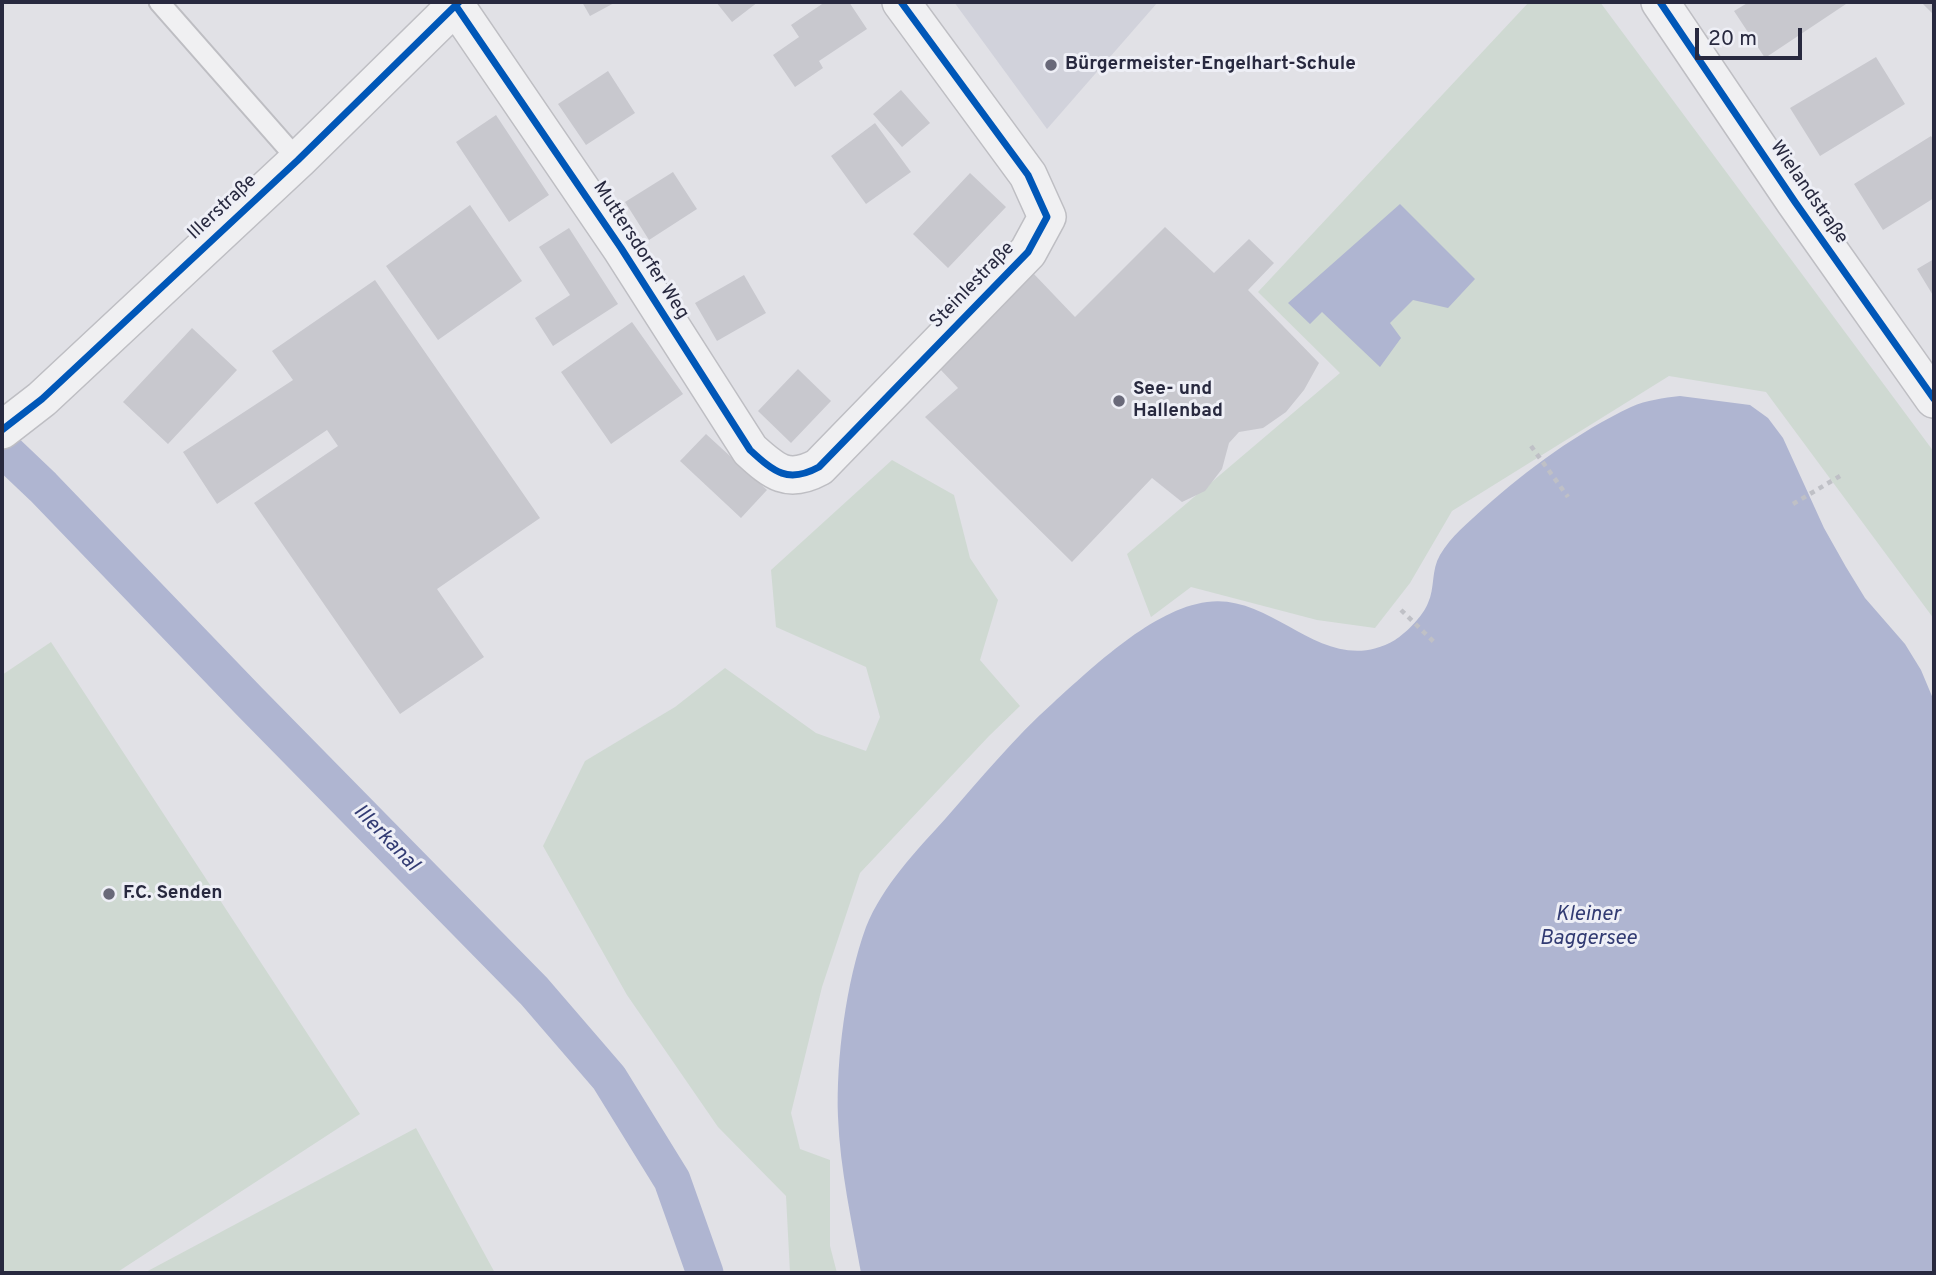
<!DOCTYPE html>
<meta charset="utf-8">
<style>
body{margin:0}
#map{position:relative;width:1936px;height:1275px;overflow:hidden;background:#e1e1e6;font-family:Overpass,sans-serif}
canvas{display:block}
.frame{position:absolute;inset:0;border:4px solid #28293f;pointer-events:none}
.scale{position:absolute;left:1695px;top:28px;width:107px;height:32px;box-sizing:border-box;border:4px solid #28293f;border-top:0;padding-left:9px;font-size:21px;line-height:24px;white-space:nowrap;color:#28293f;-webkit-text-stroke:5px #eeeff6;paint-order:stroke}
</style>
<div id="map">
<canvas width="1936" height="1275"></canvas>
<div class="frame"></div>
<div class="scale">20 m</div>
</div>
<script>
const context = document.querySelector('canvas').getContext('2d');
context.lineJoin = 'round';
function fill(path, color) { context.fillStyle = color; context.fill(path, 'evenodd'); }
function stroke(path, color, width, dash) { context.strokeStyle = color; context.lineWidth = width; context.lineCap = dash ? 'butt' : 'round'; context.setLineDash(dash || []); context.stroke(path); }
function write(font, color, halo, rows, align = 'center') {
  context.font = font + ' Overpass,sans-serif'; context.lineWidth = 6; context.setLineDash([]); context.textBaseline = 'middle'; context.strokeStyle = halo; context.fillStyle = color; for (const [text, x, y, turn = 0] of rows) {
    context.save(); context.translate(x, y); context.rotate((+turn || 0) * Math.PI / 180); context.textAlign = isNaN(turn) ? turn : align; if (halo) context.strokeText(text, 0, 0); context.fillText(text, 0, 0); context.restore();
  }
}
const built = new Path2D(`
 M 954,2 L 1158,2 L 1047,129 Z`);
const green = new Path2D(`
 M 1529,2 L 1600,2 L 1934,452 L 1934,619 L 1766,392 L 1669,376 L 1452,511 L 1410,583 L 1375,628 L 1317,620 L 1191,587 L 1151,617 L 1127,554 L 1340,373 L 1258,292 Z
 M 892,460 L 954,495 L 970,558 L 998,600 L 980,660 L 1020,706 L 989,736 L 860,873 L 822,987 L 791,1113 L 800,1149 L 830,1160 L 830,1246 L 837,1273 L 790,1273 L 786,1196 L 718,1127 L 627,995 L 543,846 L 585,761 L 675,707 L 725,668 L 816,733 L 866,751 L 880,717 L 866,667 L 776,627 L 771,570 Z
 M 51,642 L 360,1114 L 116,1273 L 2,1273 L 2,675 Z
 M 416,1128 L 495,1273 L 144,1273 Z`);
const water = new Path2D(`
 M 1400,204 L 1475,279 L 1448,308 L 1413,300 L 1390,323 L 1401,338 L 1380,367 L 1322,312 L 1310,324 L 1288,303 Z
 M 1680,396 L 1750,405 L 1768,418 L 1783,438 L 1824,528 L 1846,567 L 1865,598 L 1905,644 L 1921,670 L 1934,701 L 1934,1273 L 861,1273 C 852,1222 840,1169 838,1117 C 836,1059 846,982 866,927 C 883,885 916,851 946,818 C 981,778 1014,738 1053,703 C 1093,667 1153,609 1207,602 C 1275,592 1325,681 1395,640 C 1406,633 1423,616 1428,603 C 1435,588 1431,570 1440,555 C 1451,536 1468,523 1484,508 C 1528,469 1578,432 1631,407 C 1647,400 1663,398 1680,396 Z`);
const canal = new Path2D(`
 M 2,448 L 43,487 L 249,701 L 534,991 L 609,1078 L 672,1180 L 705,1273`);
const building = new Path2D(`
 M 582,2 L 616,2 L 590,16 Z
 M 716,2 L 758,2 L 732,22 Z
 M 825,2 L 849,2 L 867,29 L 819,61 L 823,68 L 795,87 L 773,55 L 799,37 L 791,25 Z
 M 1749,2 L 1849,2 L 1765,58 L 1734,11 Z
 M 1925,2 L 1934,2 L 1934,15 L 1923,4 Z
 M 1876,57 L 1905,104 L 1820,156 L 1790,108 Z
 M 608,71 L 635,113 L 586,145 L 558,104 Z
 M 901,90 L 930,123 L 902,147 L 873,114 Z
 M 496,115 L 549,195 L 509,222 L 456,142 Z
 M 875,123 L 911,172 L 866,204 L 831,156 Z
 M 1931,136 L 1934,141 L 1934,198 L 1883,230 L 1854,184 Z
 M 673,172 L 697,209 L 649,240 L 625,202 Z
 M 970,173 L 1006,207 L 948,268 L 913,234 Z
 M 470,205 L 522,281 L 438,340 L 386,266 Z
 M 1165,227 L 1214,273 L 1249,239 L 1274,263 L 1248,290 L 1319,363 L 1304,390 L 1286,412 L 1263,428 L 1239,432 L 1229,443 L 1222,469 L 1205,491 L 1182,502 L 1152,478 L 1072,562 L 925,417 L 958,388 L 938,367 L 1033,273 L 1075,317 Z
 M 569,228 L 618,304 L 553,346 L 535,318 L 570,295 L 539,247 Z
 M 1934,259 L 1934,297 L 1917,269 Z
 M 744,275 L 766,313 L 717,341 L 695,303 Z
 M 375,280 L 540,518 L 437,589 L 484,657 L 400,714 L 254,503 L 338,446 L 327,430 L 217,504 L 183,452 L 293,380 L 272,351 Z
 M 632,322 L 683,394 L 611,444 L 561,372 Z
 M 192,328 L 237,370 L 168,444 L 123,402 Z
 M 798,369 L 831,401 L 791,443 L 758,411 Z
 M 706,434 L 767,490 L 741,518 L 680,461 Z`);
const path = new Path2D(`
 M 1531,446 L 1568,497
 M 1793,504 L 1840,476
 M 1401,610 L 1435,643`);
const service = new Path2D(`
 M 159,2 L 298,160`);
const minor = new Path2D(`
 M 1660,2 L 1795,202 L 1934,399
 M 456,6 L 621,248 L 750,450 C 774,472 788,484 819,467 L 1028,252 L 1047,217 L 1028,175 L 901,2
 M 2,430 L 42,399 L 298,160 L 459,2`);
const cycleway = new Path2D(`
 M 1660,2 L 1795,202 L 1934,399
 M 456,6 L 621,248 L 750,450 C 774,472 788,484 819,467 L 1028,252 L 1047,217 L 1028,175 L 901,2
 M 2,430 L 42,399 L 298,160 L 459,2`);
const markers = [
 [1051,65,7,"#696979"],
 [1119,401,7,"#696979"],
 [109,894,7,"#696979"]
];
const poiNames = [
 ["Bürgermeister-Engelhart-Schule",1065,65],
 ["See- und",1133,390],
 ["Hallenbad",1133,412],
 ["F.C. Senden",123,894]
];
const streetNames = [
 ["Wielandstraße",1808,193,55],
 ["Illerstraße",223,208,-43],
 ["Muttersdorfer Weg",640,251,57],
 ["Steinlestraße",973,286,-46]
];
const waterNames = [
 ["Illerkanal",385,839,46],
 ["Kleiner",1588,916],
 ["Baggersee",1588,940]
];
fill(built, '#d1d2db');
fill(green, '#cfd9d2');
fill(water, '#afb5d1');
stroke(canal, '#afb5d1', 37);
fill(building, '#c8c8ce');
stroke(service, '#bebec3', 23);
stroke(minor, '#bebec3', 40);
stroke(path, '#bfc0c6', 4.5, [5, 5]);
stroke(service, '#f0f0f2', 19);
stroke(minor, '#f0f0f2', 37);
stroke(cycleway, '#0057b8', 7);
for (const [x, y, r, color] of markers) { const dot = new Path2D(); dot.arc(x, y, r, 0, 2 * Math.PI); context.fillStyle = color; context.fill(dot); stroke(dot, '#eeeff6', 2.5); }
write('bold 19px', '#28293f', '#eeeff6', poiNames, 'left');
write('19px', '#28293f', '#eeeff6', streetNames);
write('italic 21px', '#323b73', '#eeeff6', waterNames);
</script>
